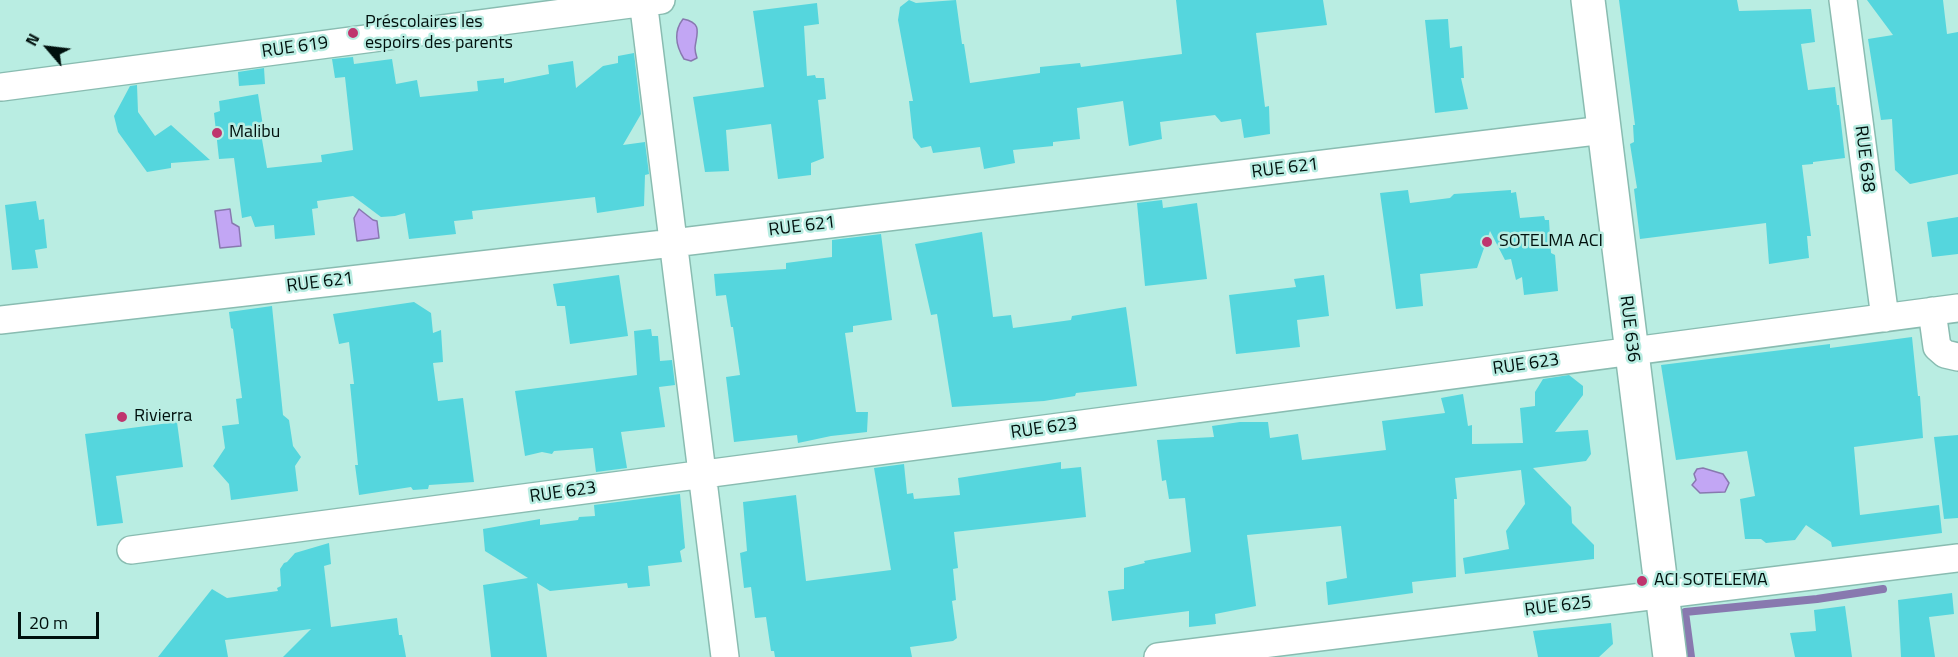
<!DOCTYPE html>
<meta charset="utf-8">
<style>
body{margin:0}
#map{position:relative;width:1958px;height:657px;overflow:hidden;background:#b9ede2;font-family:"Titillium Web",sans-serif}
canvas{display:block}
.north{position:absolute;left:18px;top:18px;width:60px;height:60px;-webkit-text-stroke:4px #b9ede2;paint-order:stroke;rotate:298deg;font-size:16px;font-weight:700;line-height:24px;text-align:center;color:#00100d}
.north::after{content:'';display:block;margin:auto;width:21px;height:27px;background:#00100d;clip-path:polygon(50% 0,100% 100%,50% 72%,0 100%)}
.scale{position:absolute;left:18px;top:612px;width:81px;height:27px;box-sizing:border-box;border:3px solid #00100d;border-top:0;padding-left:8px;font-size:18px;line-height:21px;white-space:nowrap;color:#00100d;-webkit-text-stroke:4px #b9ede2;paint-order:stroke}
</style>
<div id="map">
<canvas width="1958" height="657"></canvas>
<div class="north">N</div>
<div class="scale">20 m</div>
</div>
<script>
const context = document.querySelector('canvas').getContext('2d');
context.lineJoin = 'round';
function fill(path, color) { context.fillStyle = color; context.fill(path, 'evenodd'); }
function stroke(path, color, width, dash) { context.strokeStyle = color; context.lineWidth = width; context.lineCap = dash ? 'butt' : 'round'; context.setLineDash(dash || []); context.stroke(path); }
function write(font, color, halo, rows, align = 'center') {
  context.font = font + ' "Titillium Web",sans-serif'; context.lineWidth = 5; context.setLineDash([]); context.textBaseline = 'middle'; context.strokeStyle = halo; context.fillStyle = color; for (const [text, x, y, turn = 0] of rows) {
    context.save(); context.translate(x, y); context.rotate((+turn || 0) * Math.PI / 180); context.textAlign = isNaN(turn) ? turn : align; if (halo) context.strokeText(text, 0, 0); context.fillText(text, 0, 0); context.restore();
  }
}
const water = new Path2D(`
 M 683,19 C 704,23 696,35 695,48 C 695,51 696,55 697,58 L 691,61 L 684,59 C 676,46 673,32 683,19 Z
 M 230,209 L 232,223 L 239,227 L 241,246 L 220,248 L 215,211 Z
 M 359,209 L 373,220 L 377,221 L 379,238 L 357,241 L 354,218 Z
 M 1703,468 L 1723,474 L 1729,483 L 1725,492 L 1700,493 L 1692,485 L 1696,480 L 1694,474 L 1697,469 Z`);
const stream = new Path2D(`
 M 1691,657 L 1685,612 L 1817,599 L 1883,589`);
const building = new Path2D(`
 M 909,0 L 916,3 L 956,0 L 962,44 L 964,44 L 970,83 L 1040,73 L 1040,67 L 1080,63 L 1081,67 L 1182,54 L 1176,0 L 1323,0 L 1327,25 L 1256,33 L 1265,107 L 1269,106 L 1270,134 L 1244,138 L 1241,119 L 1221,122 L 1215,115 L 1160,122 L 1162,139 L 1129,146 L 1123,101 L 1077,108 L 1080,139 L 1053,142 L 1053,146 L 1013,150 L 1015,163 L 984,169 L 980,147 L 933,153 L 931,146 L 921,148 L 913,138 L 909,101 L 913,101 L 898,20 L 900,7 Z
 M 1619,0 L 1737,0 L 1739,11 L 1811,9 L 1815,42 L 1801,44 L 1808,90 L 1835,87 L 1837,105 L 1839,105 L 1845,158 L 1813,162 L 1813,164 L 1802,165 L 1811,236 L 1807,236 L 1809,258 L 1769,264 L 1766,223 L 1640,239 L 1634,189 L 1637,188 L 1630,144 L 1634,142 L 1633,125 L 1635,125 Z
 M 1867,0 L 1943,0 L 1947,34 L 1958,32 L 1958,174 L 1910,184 L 1895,170 L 1892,119 L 1881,120 L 1868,39 L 1893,35 Z
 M 817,3 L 819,24 L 804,26 L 807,76 L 815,75 L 816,78 L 824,78 L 826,99 L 818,100 L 824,158 L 811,163 L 811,175 L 778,179 L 771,124 L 726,130 L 729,171 L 705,172 L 693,97 L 764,87 L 753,11 Z
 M 1448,19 L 1450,48 L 1462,46 L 1464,78 L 1461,78 L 1468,109 L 1435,113 L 1425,20 Z
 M 634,53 L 641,114 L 623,145 L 645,142 L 649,174 L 645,175 L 644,206 L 597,213 L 595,197 L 472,211 L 473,219 L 454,221 L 456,234 L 409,239 L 405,213 L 395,216 L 381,217 L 353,196 L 317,201 L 318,208 L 312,209 L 315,235 L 275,239 L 274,225 L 255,227 L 251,216 L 242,218 L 234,158 L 219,159 L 214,113 L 220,111 L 219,101 L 258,94 L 263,126 L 260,128 L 267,168 L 322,162 L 321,155 L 353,150 L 345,77 L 335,78 L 332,59 L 353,57 L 354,64 L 392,59 L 396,84 L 417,80 L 420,97 L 478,91 L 477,81 L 504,78 L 504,83 L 549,74 L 548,65 L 573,61 L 576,88 L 603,66 L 618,63 L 618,56 Z
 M 264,68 L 265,84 L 239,86 L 238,72 Z
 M 137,85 L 138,112 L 155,136 L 171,125 L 210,160 L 171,163 L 171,168 L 147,172 L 118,132 L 114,116 L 130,86 Z
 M 1408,190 L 1410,203 L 1450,198 L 1454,194 L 1511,190 L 1511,193 L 1516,192 L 1520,218 L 1544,216 L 1545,220 L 1549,220 L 1551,253 L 1555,255 L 1558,291 L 1524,295 L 1522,277 L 1516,280 L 1511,259 L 1505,260 L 1490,231 L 1477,268 L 1420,274 L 1423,306 L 1396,309 L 1380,193 Z
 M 1162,200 L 1163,208 L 1197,203 L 1207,279 L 1145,286 L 1137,203 Z
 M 36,201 L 39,220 L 44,219 L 47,248 L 35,250 L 38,268 L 12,270 L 5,205 Z
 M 1958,217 L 1958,254 L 1932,257 L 1927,222 Z
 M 982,232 L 993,317 L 1011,315 L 1013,328 L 1071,320 L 1072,316 L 1126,307 L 1137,386 L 1076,393 L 1075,396 L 1044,401 L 952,407 L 937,314 L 931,315 L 915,244 Z
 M 881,234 L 892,320 L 853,326 L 853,332 L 845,333 L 856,412 L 868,412 L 867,432 L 831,436 L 798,443 L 797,435 L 734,442 L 726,377 L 740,375 L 733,327 L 731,327 L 726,295 L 716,296 L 714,274 L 786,269 L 786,263 L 832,257 L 832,240 Z
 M 619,275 L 628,336 L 570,344 L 565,306 L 557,306 L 553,284 Z
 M 1324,275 L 1329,316 L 1297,320 L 1300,347 L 1236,354 L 1229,295 L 1296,287 L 1294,279 Z
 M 414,302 L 431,313 L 433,333 L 441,330 L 443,362 L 433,363 L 438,401 L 463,398 L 474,482 L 429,485 L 428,489 L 413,490 L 411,487 L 359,495 L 355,465 L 358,465 L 350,384 L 354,384 L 349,342 L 339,344 L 333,314 Z
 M 272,306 L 283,415 L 289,420 L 293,446 L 301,457 L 295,466 L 298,491 L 231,500 L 229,484 L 213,466 L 225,448 L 222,426 L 239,424 L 236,399 L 242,398 L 233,329 L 231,328 L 229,312 Z
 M 651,329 L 652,336 L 658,336 L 660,361 L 672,360 L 675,385 L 659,387 L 665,427 L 621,432 L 627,468 L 596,472 L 593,448 L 554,451 L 552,454 L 542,452 L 525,456 L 515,391 L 637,375 L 634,331 Z
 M 1912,337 L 1918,396 L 1920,396 L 1923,438 L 1854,447 L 1860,515 L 1939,505 L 1942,533 L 1832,547 L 1831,542 L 1806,525 L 1795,540 L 1766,543 L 1761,539 L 1745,539 L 1740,499 L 1755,496 L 1747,451 L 1676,460 L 1661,365 L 1830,344 L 1830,348 Z
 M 1569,375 L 1583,386 L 1583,395 L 1555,432 L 1588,430 L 1591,454 L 1586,461 L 1533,468 L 1571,507 L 1572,523 L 1594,545 L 1594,559 L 1465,574 L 1463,558 L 1509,549 L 1506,531 L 1525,504 L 1521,470 L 1455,478 L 1457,499 L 1454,499 L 1456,577 L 1412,582 L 1413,593 L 1328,605 L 1326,582 L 1347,578 L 1341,526 L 1247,535 L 1256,606 L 1215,614 L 1216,624 L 1189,627 L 1189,611 L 1112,621 L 1108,591 L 1124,589 L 1124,568 L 1145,563 L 1144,561 L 1191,552 L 1185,498 L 1169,499 L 1166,480 L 1162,481 L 1157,440 L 1214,437 L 1212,426 L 1240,422 L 1268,422 L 1270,438 L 1298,434 L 1302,460 L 1386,450 L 1382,421 L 1445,413 L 1441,398 L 1463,394 L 1468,426 L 1472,425 L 1472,444 L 1523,443 L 1520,408 L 1535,406 L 1535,392 L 1543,379 Z
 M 177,422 L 183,467 L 116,476 L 123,523 L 97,526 L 85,434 Z
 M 1958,435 L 1958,518 L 1944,519 L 1934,437 Z
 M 1061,462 L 1061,469 L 1081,467 L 1086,517 L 954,532 L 958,568 L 953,569 L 956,600 L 952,601 L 957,638 L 953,641 L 910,647 L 912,657 L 775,657 L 774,651 L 771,651 L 766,617 L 755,618 L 751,587 L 744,588 L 740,553 L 747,551 L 743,502 L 796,495 L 806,581 L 891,570 L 874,468 L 904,464 L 907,494 L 913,493 L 914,499 L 960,495 L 958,478 Z
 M 680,494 L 685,548 L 680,551 L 682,562 L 648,566 L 650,586 L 628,588 L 627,583 L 550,591 L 537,583 L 547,657 L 491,657 L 483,585 L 528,578 L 485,551 L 483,529 L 540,519 L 540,525 L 578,520 L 579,517 L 595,516 L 594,505 Z
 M 329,543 L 331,564 L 324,566 L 331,627 L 397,618 L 399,635 L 402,635 L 406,657 L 283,657 L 311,629 L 225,640 L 228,657 L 158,657 L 212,589 L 227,598 L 278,591 L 277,588 L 281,586 L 280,569 L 284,563 L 287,562 L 295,553 Z
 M 1952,593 L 1954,614 L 1929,617 L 1935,657 L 1901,657 L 1898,600 Z
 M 1845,606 L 1852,657 L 1795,657 L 1790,633 L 1816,631 L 1814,610 Z
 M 1611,623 L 1613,644 L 1599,657 L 1538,657 L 1533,631 Z`);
const minor = new Path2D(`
 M 643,0 L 725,657
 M 1843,0 L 1885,318
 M 2,87 L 661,0
 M 1932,311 L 1937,347 L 1945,354 L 1958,357
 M 0,320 L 673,243 L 1604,130
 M 131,550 L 1958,308
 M 1158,657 L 1958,558`);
const tertiary = new Path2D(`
 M 1588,0 L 1670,657`);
const markers = [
 [353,33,6,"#bf356e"],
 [217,133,6,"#bf356e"],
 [1487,242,6,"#bf356e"],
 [122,417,6,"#bf356e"],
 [1642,581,6,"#bf356e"]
];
const poiNames = [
 ["Préscolaires les",365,23],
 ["espoirs des parents",365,44],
 ["Malibu",229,133],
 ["SOTELMA ACI",1499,242],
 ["Rivierra",134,417],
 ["ACI SOTELEMA",1654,581]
];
const streetNames = [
 ["RUE 619",295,48,-8],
 ["RUE 638",1864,159,83],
 ["RUE 621",1285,169,-7],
 ["RUE 621",802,227,-7],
 ["RUE 621",320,283,-7],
 ["RUE 636",1629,329,83],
 ["RUE 623",1526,365,-8],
 ["RUE 623",1044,429,-8],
 ["RUE 623",563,493,-8],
 ["RUE 625",1558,607,-7]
];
fill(water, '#c2a6f4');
stroke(water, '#8879af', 1.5);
stroke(stream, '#8879af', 8);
fill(building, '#55d6dd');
stroke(minor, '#89bcb1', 30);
stroke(tertiary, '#89bcb1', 36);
stroke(minor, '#fff', 27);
stroke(tertiary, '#fff', 33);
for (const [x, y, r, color] of markers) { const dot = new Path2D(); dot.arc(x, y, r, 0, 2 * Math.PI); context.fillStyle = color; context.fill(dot); stroke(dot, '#b9ede2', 2); }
write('18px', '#00100d', '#b9ede2', poiNames, 'left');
write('18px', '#00100d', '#b9ede2', streetNames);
</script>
